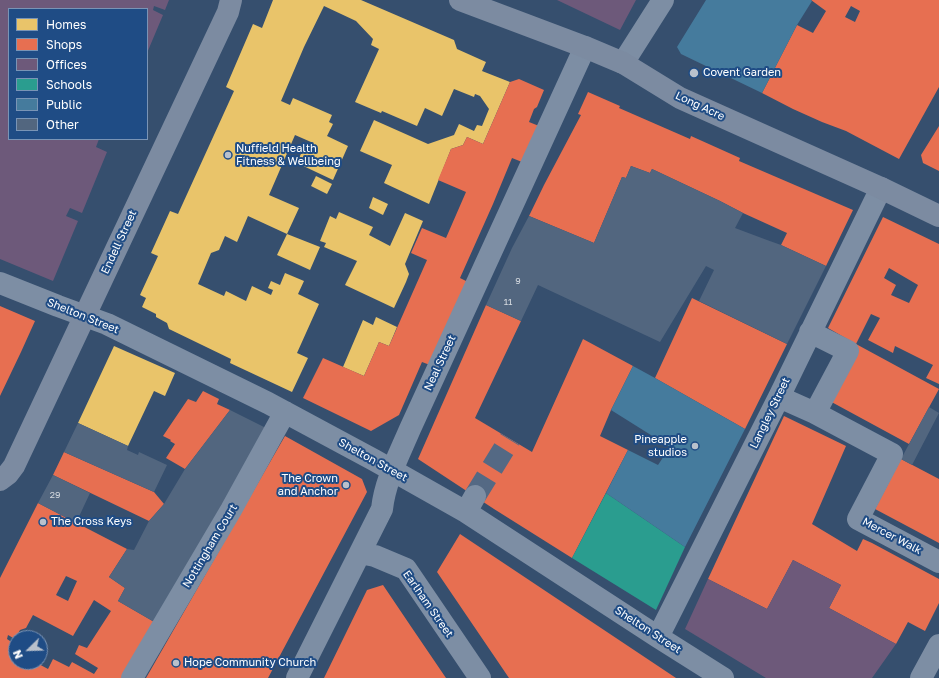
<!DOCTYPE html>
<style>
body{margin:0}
#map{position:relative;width:939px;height:678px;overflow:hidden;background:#364f6e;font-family:"Golos Text",sans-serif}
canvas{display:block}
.legend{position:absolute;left:8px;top:8px;width:140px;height:132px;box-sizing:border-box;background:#1f4c85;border:1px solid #7994b6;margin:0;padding:5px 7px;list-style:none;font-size:12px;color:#fff}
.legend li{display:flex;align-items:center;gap:8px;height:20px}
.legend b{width:20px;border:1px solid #7994b6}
.north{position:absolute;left:8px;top:630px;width:40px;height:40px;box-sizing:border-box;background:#1f4c85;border:1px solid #7994b6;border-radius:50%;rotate:247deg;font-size:11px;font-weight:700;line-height:16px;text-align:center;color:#fff}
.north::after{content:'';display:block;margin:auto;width:14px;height:18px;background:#b9c1cc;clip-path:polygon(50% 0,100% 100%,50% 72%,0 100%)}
</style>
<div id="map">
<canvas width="939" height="678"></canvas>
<ul class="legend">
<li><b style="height:11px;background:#e9c46a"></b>Homes</li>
<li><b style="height:11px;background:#e76f51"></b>Shops</li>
<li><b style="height:11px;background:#6d597a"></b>Offices</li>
<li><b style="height:11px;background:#2a9d8f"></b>Schools</li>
<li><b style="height:11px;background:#457b9d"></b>Public</li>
<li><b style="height:11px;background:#52667f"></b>Other</li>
</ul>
<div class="north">N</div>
</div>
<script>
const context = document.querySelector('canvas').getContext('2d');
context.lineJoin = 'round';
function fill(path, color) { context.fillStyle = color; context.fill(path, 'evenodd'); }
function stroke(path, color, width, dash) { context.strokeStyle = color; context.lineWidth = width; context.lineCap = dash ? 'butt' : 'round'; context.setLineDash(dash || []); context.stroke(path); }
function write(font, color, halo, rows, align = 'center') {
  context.font = font + ' "Golos Text",sans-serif'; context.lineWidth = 4; context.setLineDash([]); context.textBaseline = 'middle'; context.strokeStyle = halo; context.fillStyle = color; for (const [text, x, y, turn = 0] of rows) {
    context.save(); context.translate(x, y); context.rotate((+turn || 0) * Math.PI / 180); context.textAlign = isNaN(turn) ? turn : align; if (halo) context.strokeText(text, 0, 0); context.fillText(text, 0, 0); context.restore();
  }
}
const homes = new Path2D(`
 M 273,0 L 361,0 L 454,40 L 457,49 L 486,62 L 482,71 L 510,82 L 483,144 L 467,137 L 463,145 L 451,149 L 429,204 L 384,183 L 392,165 L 360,151 L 374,120 L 428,144 L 454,135 L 459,124 L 474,131 L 477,125 L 482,126 L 489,109 L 480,96 L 475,94 L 474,97 L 454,89 L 442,116 L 425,108 L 417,126 L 382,111 L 381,113 L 355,102 L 379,49 L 371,45 L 373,39 L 356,21 L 324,6 L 304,47 L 281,101 L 290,105 L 293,98 L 332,115 L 329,122 L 333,124 L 327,136 L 348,146 L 333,180 L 297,163 L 303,149 L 307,150 L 311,142 L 295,135 L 269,195 L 299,208 L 287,234 L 248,216 L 237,242 L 225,236 L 219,250 L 211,253 L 198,284 L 224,296 L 226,291 L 246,301 L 252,286 L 271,295 L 273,290 L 268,288 L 271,281 L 280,285 L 285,273 L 304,281 L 298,294 L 319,304 L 297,353 L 308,358 L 292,392 L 230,363 L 231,359 L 169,329 L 167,323 L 156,317 L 156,314 L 142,307 L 146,298 L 140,295 L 158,256 L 151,253 L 170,211 L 178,214 L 234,91 L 226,87 L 253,24 L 262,28 Z
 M 316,176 L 332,184 L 327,194 L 311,186 Z
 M 373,197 L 388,204 L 383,215 L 369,208 Z
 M 339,212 L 373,227 L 369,235 L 390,246 L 405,213 L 423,221 L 405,264 L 409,274 L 406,282 L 394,308 L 345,285 L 357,261 L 324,247 L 326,243 L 320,241 L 330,216 L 336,219 Z
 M 287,234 L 320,247 L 310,270 L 277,255 Z
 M 376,317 L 397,327 L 389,346 L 379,342 L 364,376 L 343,367 L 363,320 L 373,325 Z
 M 114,346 L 175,373 L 165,396 L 154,391 L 128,446 L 78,423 Z`);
const shops = new Path2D(`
 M 811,0 L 939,0 L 939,87 L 899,159 L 846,131 L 822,122 L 793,109 L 762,93 L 797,25 L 813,33 L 826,11 ZM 851,6 L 860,11 L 855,22 L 845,17 Z
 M 519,79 L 544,90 L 537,107 L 534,109 L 529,122 L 539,126 L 522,162 L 512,158 L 493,204 L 460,278 L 468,282 L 430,365 L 422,362 L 399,415 L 371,431 L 303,398 L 323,358 L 364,376 L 379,342 L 389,346 L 427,260 L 411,253 L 422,228 L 446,238 L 466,192 L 438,180 L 451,149 L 463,145 L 467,137 L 483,144 L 510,82 Z
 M 588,92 L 620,106 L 619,108 L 690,139 L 691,136 L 740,158 L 739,161 L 853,210 L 826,266 L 781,245 L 787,233 L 743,213 L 720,201 L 652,169 L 650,173 L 631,166 L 626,178 L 622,177 L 594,243 L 529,216 L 544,185 L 581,115 L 578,114 Z
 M 939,126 L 939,171 L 923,163 L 921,155 Z
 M 883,217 L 939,244 L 939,384 L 926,378 L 933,365 L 895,346 L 893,353 L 868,340 L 880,318 L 871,314 L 856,344 L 828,328 ZM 889,268 L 918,285 L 909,303 L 891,295 L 896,285 L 884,278 Z
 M 692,298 L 787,344 L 745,429 L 655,378 Z
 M 486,305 L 521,321 L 475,418 L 532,452 L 583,339 L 633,366 L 611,410 L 600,436 L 628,450 L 572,558 L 494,509 L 418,459 Z
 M 0,306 L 35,321 L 21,352 L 0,396 Z
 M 856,344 L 939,389 L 909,444 L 826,399 Z
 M 203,391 L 219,399 L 217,404 L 230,410 L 185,469 L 166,458 L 175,444 L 170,441 L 171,440 L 163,436 L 188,399 L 196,402 Z
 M 784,416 L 846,446 L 812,524 L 857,551 L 863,539 L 872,543 L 939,579 L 939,603 L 925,631 L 908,622 L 896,644 L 829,608 L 841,585 L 793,560 L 767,609 L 708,579 Z
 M 285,436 L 362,479 L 367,492 L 268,678 L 146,678 Z
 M 64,452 L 154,492 L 164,504 L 149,521 L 53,475 Z
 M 901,459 L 939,479 L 939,543 L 875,509 Z
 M 38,503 L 127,549 L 109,577 L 125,588 L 118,601 L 156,623 L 123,678 L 0,678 L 0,578 ZM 66,576 L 77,581 L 68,601 L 56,595 ZM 94,600 L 111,611 L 87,648 L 79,645 L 75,654 L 98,668 L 94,674 L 72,662 L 69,667 L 53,659 L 48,669 L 35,662 L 16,662 L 16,645 L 7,639 L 8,635 L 15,639 L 20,630 L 26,628 L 33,615 L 73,636 Z
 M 460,534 L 676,678 L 509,678 L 437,572 Z
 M 383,585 L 412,628 L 446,678 L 324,678 L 367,590 Z`);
const offices = new Path2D(`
 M 0,0 L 169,0 L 165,10 L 154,6 L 153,10 L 163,15 L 147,53 L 147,9 L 9,9 L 9,139 L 99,139 L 96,147 L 107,152 L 82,213 L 70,208 L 66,216 L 78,221 L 53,281 L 0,259 Z
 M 557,0 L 636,0 L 620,30 Z
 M 793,560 L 841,585 L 829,608 L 896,644 L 872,678 L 766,678 L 685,629 L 708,579 L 767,609 Z`);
const schools = new Path2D(`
 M 606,493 L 685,547 L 656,610 L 572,558 Z`);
const public = new Path2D(`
 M 706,0 L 811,0 L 812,1 L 797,25 L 762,93 L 681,54 L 677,47 Z
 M 633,366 L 655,378 L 745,429 L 685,547 L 606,493 L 628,450 L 658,465 L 670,447 L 611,410 Z`);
const building = new Path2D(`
 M 631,166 L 650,173 L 652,169 L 720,201 L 743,213 L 735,228 L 767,240 L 781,245 L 826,266 L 787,344 L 699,301 L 714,270 L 706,266 L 660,342 L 538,285 L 521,321 L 486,305 L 512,248 L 529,216 L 594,243 L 622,177 L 626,178 Z
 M 929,407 L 939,413 L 912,465 L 901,459 Z
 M 230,410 L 268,429 L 156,623 L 118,601 L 125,588 L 109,577 L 127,549 L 134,550 L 149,521 L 164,504 L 185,469 Z
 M 78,423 L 128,446 L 127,450 L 138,455 L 139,452 L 167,465 L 154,492 L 64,452 Z
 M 53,475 L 90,493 L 76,523 L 38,503 Z`);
const minorTunnel = new Path2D(`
 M 475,496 L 510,439`);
const minor = new Path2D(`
 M 623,63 L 663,0
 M 0,283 L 58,306 L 107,324 L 268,403 L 374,460 L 466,512 L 658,637 L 723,678
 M 810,332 L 848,351 L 815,413 L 892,454 L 858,519 L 939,562
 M 779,397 L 815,413
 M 466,512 L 475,496
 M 360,553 L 375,556 L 406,569 L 423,594 L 480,678
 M 658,637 L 779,397 L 881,188
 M 132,678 L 231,510 L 285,412
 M 297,678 L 382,509 C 385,481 399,455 410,429 L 585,47
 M 921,678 L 939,645`);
const major = new Path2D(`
 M 460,0 L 585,47 L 623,63 L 680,98 L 881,188 L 939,216
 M 0,480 L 8,474 L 14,466 L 228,12 L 231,0`);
const markers = [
 [694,73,5,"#b9c1cc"],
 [228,155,4,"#b9c1cc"],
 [695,446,4,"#b9c1cc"],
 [346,485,4,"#b9c1cc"],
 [43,522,4,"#b9c1cc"],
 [176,663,4,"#b9c1cc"]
];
const numberNames = [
 ["9",518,281],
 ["11",508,302],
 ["29",55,495]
];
const poiNames = [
 ["Covent Garden",703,73],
 ["Nuffield Health",236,149],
 ["Fitness & Wellbeing",236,162],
 ["Pineapple",687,440,"right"],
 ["studios",687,453,"right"],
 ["The Crown",338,479,"right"],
 ["and Anchor",338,492,"right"],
 ["The Cross Keys",51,522],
 ["Hope Community Church",184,663]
];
const streetNames = [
 ["Long Acre",700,106,25],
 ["Endell Street",119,242,-65],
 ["Shelton Street",83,316,22],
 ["Neal Street",440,363,-65],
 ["Langley Street",770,413,-64],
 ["Shelton Street",373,460,29],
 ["Mercer Walk",892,536,28],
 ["Nottingham Court",210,546,-59],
 ["Earlham Street",428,604,55],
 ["Shelton Street",648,630,33]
];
fill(homes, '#e9c46a');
fill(shops, '#e76f51');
fill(offices, '#6d597a');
fill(schools, '#2a9d8f');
fill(public, '#457b9d');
fill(building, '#52667f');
stroke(minorTunnel, '#546984', 22, [22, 11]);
stroke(minor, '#7d8ea4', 22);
stroke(major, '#7c8ba1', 22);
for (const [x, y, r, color] of markers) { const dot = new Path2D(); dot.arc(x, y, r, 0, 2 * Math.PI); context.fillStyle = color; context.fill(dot); stroke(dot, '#1f4c85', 1.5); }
write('9px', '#d4d9df', null, numberNames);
write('11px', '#fff', '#1f4c85', poiNames, 'left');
write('11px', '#fff', '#1f4c85', streetNames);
</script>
